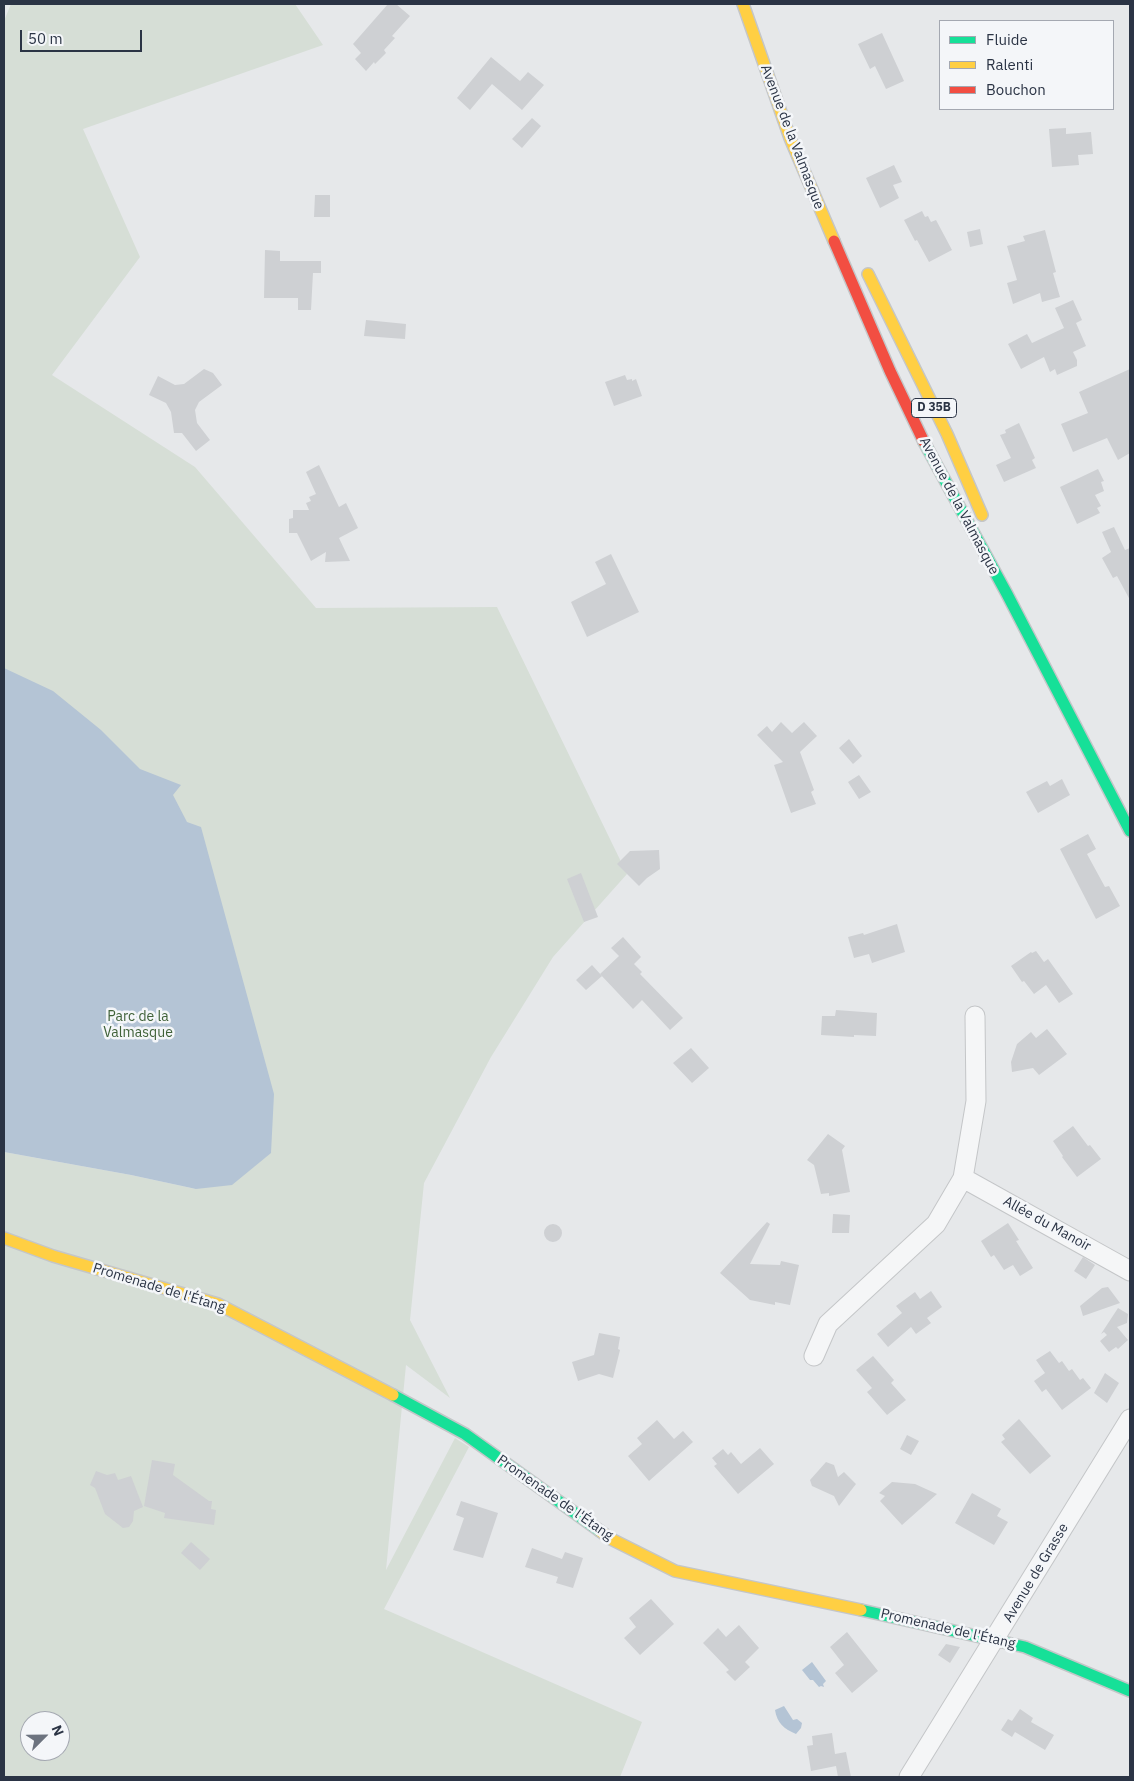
<!DOCTYPE html>
<meta charset="utf-8">
<style>
body{margin:0}
#map{position:relative;width:1134px;height:1781px;overflow:hidden;background:#e6e8ea;font-family:"IBM Plex Sans",sans-serif}
canvas{display:block}
.frame{position:absolute;inset:0;border:5px solid #2b3445;pointer-events:none}
.legend{position:absolute;left:939px;top:20px;width:175px;height:90px;box-sizing:border-box;background:#f4f6f9;border:1px solid #a4a8b1;margin:0;padding:6px 9px;list-style:none;font-size:15px;color:#2b3445}
.legend li{display:flex;align-items:center;gap:10px;height:25px}
.legend b{width:25px;border:1px solid #a4a8b1}
.north{position:absolute;left:20px;top:1711px;width:50px;height:50px;box-sizing:border-box;background:#f4f6f9;border:1px solid #a4a8b1;border-radius:50%;rotate:67deg;font-size:14px;font-weight:700;line-height:20px;text-align:center;color:#2b3445}
.north::after{content:'';display:block;margin:auto;width:18px;height:22px;background:#6c737f;clip-path:polygon(50% 0,100% 100%,50% 72%,0 100%)}
.scale{position:absolute;left:20px;top:30px;width:122px;height:22px;box-sizing:border-box;border:2px solid #2b3445;border-top:0;padding-left:6px;font-size:15px;line-height:18px;white-space:nowrap;color:#2b3445;-webkit-text-stroke:4px #f4f6f9;paint-order:stroke}
</style>
<div id="map">
<canvas width="1134" height="1781"></canvas>
<div class="frame"></div>
<ul class="legend">
<li><b style="height:6px;background:#16e098"></b>Fluide</li>
<li><b style="height:6px;background:#ffcf43"></b>Ralenti</li>
<li><b style="height:6px;background:#f24e42"></b>Bouchon</li>
</ul>
<div class="north">N</div>
<div class="scale">50 m</div>
</div>
<script>
const context = document.querySelector('canvas').getContext('2d');
context.lineJoin = 'round';
function fill(path, color) { context.fillStyle = color; context.fill(path, 'evenodd'); }
function stroke(path, color, width, dash) { context.strokeStyle = color; context.lineWidth = width; context.lineCap = dash ? 'butt' : 'round'; context.setLineDash(dash || []); context.stroke(path); }
function write(font, color, halo, rows, align = 'center') {
  context.font = font + ' "IBM Plex Sans",sans-serif'; context.lineWidth = 5; context.setLineDash([]); context.textBaseline = 'middle'; context.strokeStyle = halo; context.fillStyle = color; for (const [text, x, y, turn = 0] of rows) {
    context.save(); context.translate(x, y); context.rotate((+turn || 0) * Math.PI / 180); context.textAlign = isNaN(turn) ? turn : align; if (halo) context.strokeText(text, 0, 0); context.fillText(text, 0, 0); context.restore();
  }
}
const green = new Path2D(`
 M 11,4 L 295,4 L 323,45 L 83,129 L 140,257 L 52,375 L 195,467 L 316,608 L 497,607 L 627,874 L 553,957 L 491,1057 L 424,1183 L 410,1320 L 450,1398 L 406,1365 L 386,1570 L 455,1438 L 469,1447 L 384,1609 L 642,1722 L 620,1777 L 4,1777 L 4,1152 L 131,1175 L 196,1189 L 4,1131 L 4,21 ZM 30,1721 L 60,1721 L 60,1751 L 30,1751 Z`);
const water = new Path2D(`
 M 4,668 L 53,691 L 101,730 L 140,769 L 181,785 L 173,795 L 187,822 L 201,827 L 274,1094 L 271,1153 L 232,1185 L 196,1189 L 131,1175 L 4,1152 Z
 M 812,1662 L 826,1681 L 823,1684 L 824,1687 L 821,1686 L 819,1687 L 813,1680 L 810,1680 L 802,1670 Z
 M 784,1706 L 793,1720 L 797,1719 L 802,1723 L 801,1728 L 796,1734 C 784,1729 777,1723 775,1710 Z`);
const building = new Path2D(`
 M 388,4 L 396,4 L 410,16 L 392,36 L 395,38 L 384,50 L 386,53 L 375,64 L 374,62 L 366,71 L 355,59 L 361,53 L 353,44 Z
 M 882,33 L 904,81 L 886,89 L 875,66 L 870,69 L 858,44 Z
 M 491,57 L 520,81 L 528,72 L 544,85 L 522,110 L 492,84 L 470,110 L 457,98 Z
 M 532,118 L 541,126 L 522,148 L 512,139 Z
 M 1066,128 L 1066,134 L 1091,132 L 1093,154 L 1078,155 L 1079,165 L 1052,167 L 1049,129 Z
 M 894,165 L 902,182 L 893,185 L 899,198 L 880,208 L 866,178 Z
 M 315,195 L 330,195 L 330,217 L 314,217 Z
 M 922,211 L 925,217 L 928,216 L 931,222 L 936,220 L 952,250 L 929,262 L 917,240 L 915,241 L 904,220 Z
 M 980,229 L 983,244 L 970,247 L 967,232 Z
 M 1045,230 L 1056,272 L 1053,273 L 1060,297 L 1042,302 L 1040,293 L 1013,304 L 1007,283 L 1017,280 L 1007,246 L 1025,241 L 1023,236 Z
 M 265,250 L 280,251 L 280,261 L 321,261 L 321,273 L 313,273 L 311,310 L 298,310 L 298,298 L 264,298 Z
 M 1073,300 L 1082,320 L 1076,323 L 1086,346 L 1073,352 L 1077,360 L 1077,366 L 1057,375 L 1055,369 L 1050,372 L 1044,357 L 1021,369 L 1008,344 L 1027,334 L 1032,343 L 1064,328 L 1055,308 Z
 M 366,320 L 406,324 L 405,339 L 364,336 Z
 M 204,369 L 213,373 L 222,385 L 199,402 L 195,410 L 197,423 L 210,440 L 196,451 L 182,433 L 174,433 L 171,412 L 166,403 L 149,395 L 158,376 L 175,385 L 184,384 Z
 M 1130,369 L 1130,453 L 1118,460 L 1107,438 L 1073,452 L 1061,424 L 1088,413 L 1079,392 Z
 M 625,375 L 627,380 L 632,379 L 632,381 L 636,379 L 642,396 L 614,406 L 605,382 Z
 M 1019,423 L 1035,458 L 1032,460 L 1036,468 L 1004,482 L 996,465 L 1011,458 L 1000,435 L 1006,433 L 1005,430 Z
 M 319,465 L 339,507 L 346,503 L 358,528 L 339,538 L 350,561 L 325,562 L 326,552 L 311,561 L 297,533 L 289,533 L 289,519 L 293,518 L 293,510 L 309,510 L 306,503 L 311,501 L 309,497 L 316,494 L 306,472 Z
 M 1098,469 L 1104,481 L 1101,482 L 1104,491 L 1095,495 L 1101,506 L 1097,508 L 1100,513 L 1077,524 L 1060,487 Z
 M 1114,527 L 1125,550 L 1130,548 L 1130,600 L 1117,576 L 1113,578 L 1102,558 L 1111,552 L 1102,532 Z
 M 611,554 L 639,612 L 587,637 L 571,602 L 606,584 L 595,562 Z
 M 781,722 L 792,733 L 804,722 L 817,736 L 800,752 L 814,790 L 811,792 L 816,804 L 791,813 L 774,765 L 783,762 L 757,735 L 767,726 L 772,732 Z
 M 849,739 L 862,756 L 853,764 L 839,748 Z
 M 859,775 L 871,792 L 859,799 L 848,782 Z
 M 1062,779 L 1070,795 L 1038,813 L 1026,792 L 1047,781 L 1050,786 Z
 M 1088,834 L 1096,849 L 1087,854 L 1105,887 L 1109,886 L 1120,906 L 1096,919 L 1060,849 Z
 M 659,850 L 660,869 L 647,878 L 639,886 L 617,864 L 630,851 Z
 M 581,873 L 598,917 L 584,922 L 567,879 Z
 M 897,924 L 905,952 L 872,963 L 869,954 L 854,958 L 848,937 L 863,933 L 864,935 Z
 M 623,937 L 641,957 L 634,964 L 642,972 L 640,974 L 683,1018 L 670,1030 L 642,1000 L 633,1009 L 600,974 L 619,956 L 611,948 Z
 M 1036,951 L 1044,962 L 1048,959 L 1073,994 L 1059,1003 L 1046,985 L 1034,994 L 1024,981 L 1022,982 L 1011,966 L 1031,952 L 1032,953 Z
 M 592,965 L 602,976 L 586,990 L 576,980 Z
 M 836,1010 L 877,1013 L 876,1036 L 854,1035 L 854,1037 L 821,1035 L 822,1016 L 835,1016 Z
 M 1047,1029 L 1067,1054 L 1039,1075 L 1033,1068 L 1012,1072 L 1011,1062 L 1017,1044 L 1031,1032 L 1036,1038 Z
 M 691,1048 L 709,1068 L 692,1083 L 673,1063 Z
 M 1073,1126 L 1088,1146 L 1090,1145 L 1101,1159 L 1077,1177 L 1062,1157 L 1063,1156 L 1053,1141 Z
 M 828,1134 L 845,1146 L 842,1150 L 850,1192 L 829,1196 L 829,1193 L 821,1194 L 814,1165 L 807,1160 Z
 M 833,1214 L 850,1215 L 849,1233 L 832,1233 Z
 M 767,1222 L 770,1224 L 750,1264 L 780,1265 L 781,1261 L 799,1265 L 790,1305 L 775,1302 L 775,1305 L 750,1300 L 720,1273 Z
 M 1008,1223 L 1019,1240 L 1016,1241 L 1033,1268 L 1020,1276 L 1013,1265 L 1004,1270 L 994,1255 L 991,1257 L 981,1241 Z
 M544 1233a9 9 0 1 1 18 0a9 9 0 1 1-18 0Z
 M 1083,1257 L 1095,1265 L 1086,1279 L 1074,1271 Z
 M 1108,1287 L 1120,1303 L 1083,1316 L 1080,1306 L 1102,1288 Z
 M 931,1291 L 942,1307 L 927,1318 L 931,1323 L 916,1334 L 911,1327 L 888,1347 L 877,1334 L 902,1313 L 896,1306 L 915,1292 L 920,1299 Z
 M 1118,1308 L 1128,1314 L 1127,1323 L 1117,1327 L 1128,1340 L 1118,1349 L 1116,1347 L 1109,1352 L 1100,1341 L 1107,1335 L 1104,1332 L 1101,1334 Z
 M 599,1333 L 620,1337 L 618,1349 L 620,1350 L 613,1378 L 599,1374 L 578,1381 L 572,1362 L 594,1355 Z
 M 1050,1351 L 1059,1363 L 1062,1361 L 1069,1371 L 1072,1369 L 1080,1380 L 1083,1378 L 1091,1388 L 1062,1410 L 1046,1389 L 1042,1392 L 1034,1381 L 1045,1373 L 1036,1360 Z
 M 873,1356 L 894,1380 L 891,1383 L 906,1400 L 887,1415 L 867,1392 L 872,1388 L 856,1370 Z
 M 1105,1373 L 1119,1383 L 1107,1403 L 1094,1393 Z
 M 1019,1419 L 1051,1456 L 1030,1474 L 1001,1442 L 1005,1439 L 1002,1435 Z
 M 657,1420 L 674,1439 L 683,1431 L 693,1442 L 649,1481 L 628,1456 L 642,1444 L 637,1438 Z
 M 907,1435 L 919,1441 L 911,1455 L 900,1449 Z
 M 760,1448 L 774,1464 L 738,1494 L 714,1466 L 717,1464 L 712,1458 L 723,1449 L 728,1455 L 731,1452 L 741,1464 Z
 M 152,1460 L 175,1464 L 173,1475 L 209,1501 L 212,1501 L 211,1509 L 216,1510 L 214,1525 L 164,1518 L 165,1513 L 144,1506 Z
 M 826,1462 L 834,1465 L 838,1477 L 844,1472 L 856,1484 L 839,1506 L 834,1496 L 812,1486 L 810,1480 Z
 M 96,1471 L 107,1475 L 115,1473 L 118,1480 L 131,1476 L 143,1507 L 134,1511 L 133,1521 L 129,1527 L 123,1528 L 105,1514 L 95,1488 L 90,1485 Z
 M 892,1482 L 915,1484 L 937,1494 L 902,1525 L 880,1501 L 885,1496 L 879,1493 Z
 M 972,1493 L 1001,1509 L 997,1516 L 1008,1522 L 994,1545 L 955,1523 Z
 M 461,1501 L 498,1513 L 483,1558 L 453,1550 L 464,1518 L 456,1515 Z
 M 191,1542 L 210,1559 L 200,1570 L 181,1553 Z
 M 532,1548 L 562,1559 L 565,1552 L 583,1558 L 573,1588 L 556,1583 L 558,1577 L 525,1567 Z
 M 651,1599 L 674,1624 L 640,1655 L 624,1638 L 636,1627 L 629,1618 Z
 M 739,1625 L 759,1648 L 745,1662 L 750,1667 L 735,1681 L 726,1672 L 729,1670 L 703,1643 L 718,1628 L 726,1637 Z
 M 847,1632 L 878,1671 L 852,1693 L 835,1673 L 844,1665 L 830,1647 Z
 M 946,1644 L 960,1647 L 950,1663 L 938,1655 Z
 M 1020,1709 L 1033,1718 L 1031,1722 L 1054,1735 L 1045,1750 L 1015,1732 L 1012,1737 L 1001,1730 L 1008,1719 L 1012,1721 Z
 M 832,1733 L 835,1754 L 846,1752 L 851,1777 L 838,1777 L 836,1766 L 811,1771 L 807,1746 L 813,1745 L 812,1736 Z`);
const street = new Path2D(`
 M 963,1178 L 1130,1271
 M 814,1356 L 828,1324 L 936,1224 L 963,1178 L 976,1101 L 975,1016
 M 909,1777 L 1130,1419`);
const fast = new Path2D(`
 M 924,442 L 1007,594 L 1130,831
 M 393,1395 L 465,1434 L 600,1531
 M 861,1610 L 1025,1647 L 1130,1691`);
const slow = new Path2D(`
 M 743,4 L 790,138 L 834,241
 M 868,274 L 947,434 L 982,515
 M 4,1238 L 53,1256 L 218,1304 L 393,1395
 M 600,1531 L 611,1539 L 675,1571 L 861,1610`);
const jam = new Path2D(`
 M 834,241 L 890,371 L 924,442`);
const shields = [
 [934,408,45]
];
const shieldNames = [
 ["D 35B",934,408]
];
const streetNames = [
 ["Avenue de la Valmasque",792,137,69],
 ["Avenue de la Valmasque",959,506,62],
 ["Allée du Manoir",1047,1224,29],
 ["Promenade de l'Étang",159,1288,17],
 ["Promenade de l'Étang",555,1498,35],
 ["Avenue de Grasse",1036,1573,-59],
 ["Promenade de l'Étang",948,1629,13]
];
const parkNames = [
 ["Parc de la",138,1017],
 ["Valmasque",138,1033]
];
fill(green, '#d6ded6');
fill(water, '#b4c4d5');
fill(building, '#ced0d3');
stroke(street, '#c4c6c8', 21);
stroke(fast, '#c4c6c8', 14);
stroke(slow, '#c4c6c8', 14);
stroke(jam, '#c4c6c8', 14);
stroke(street, '#f5f6f7', 19);
stroke(fast, '#16e098', 11);
stroke(slow, '#ffcf43', 11);
stroke(jam, '#f24e42', 11);
for (const [x, y, w] of shields) { const box = new Path2D(); box.roundRect(x - w / 2, y - 9.5, w, 19, 4); context.fillStyle = '#f4f6f9'; context.fill(box); stroke(box, '#2b3445', 1); }
write('bold 12px', '#2b3445', null, shieldNames);
write('14px', '#2b3445', '#f4f6f9', streetNames);
write('14px', '#3f6138', '#f4f6f9', parkNames);
</script>
